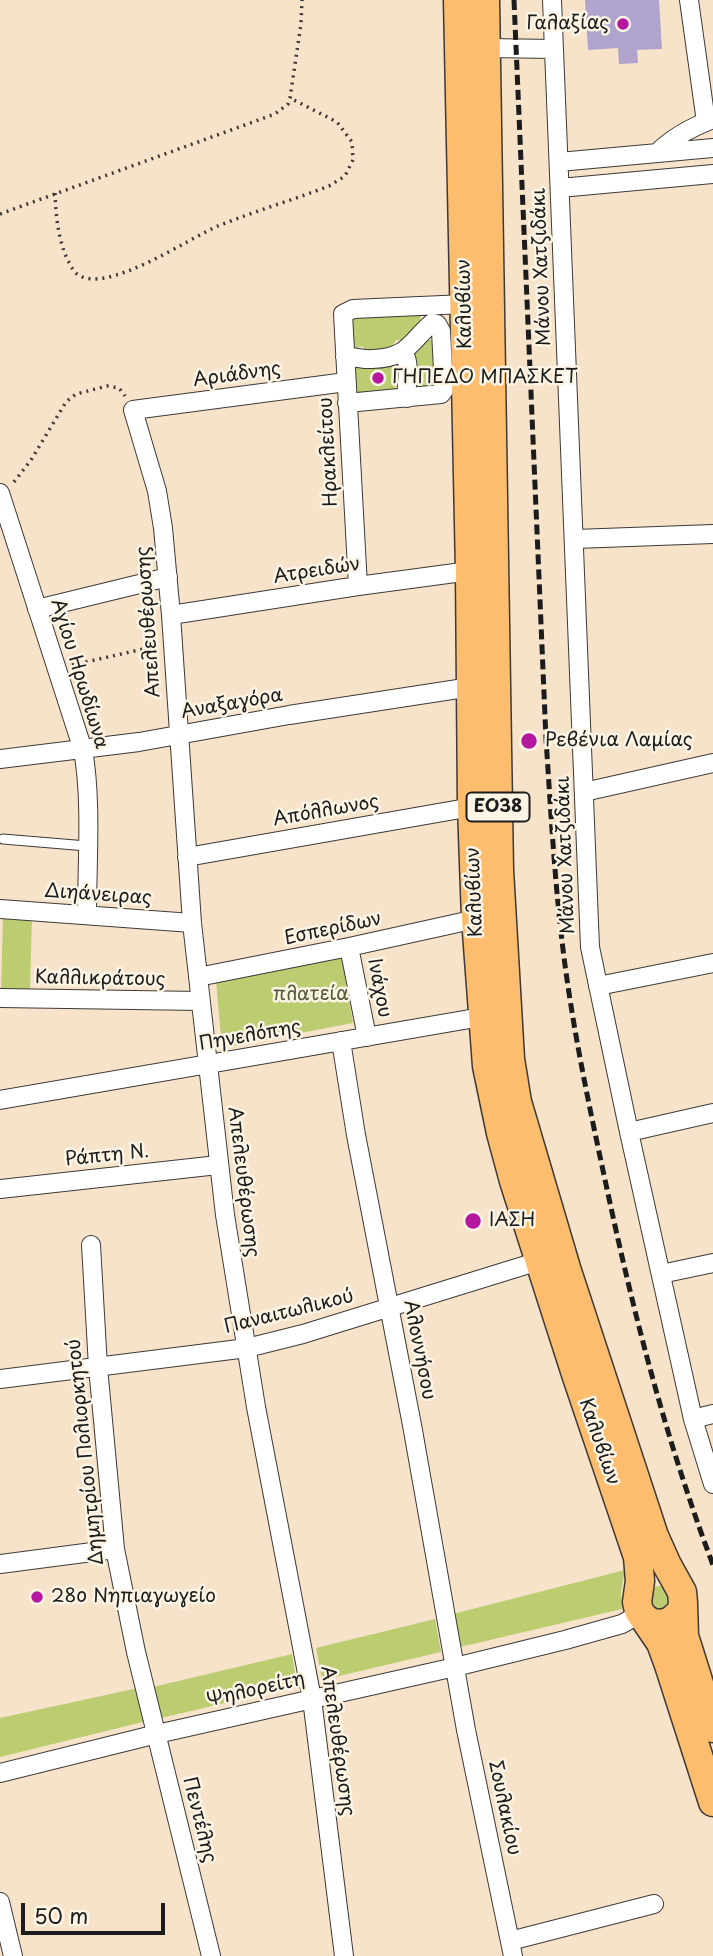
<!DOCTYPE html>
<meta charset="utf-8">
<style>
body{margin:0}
#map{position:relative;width:713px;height:1956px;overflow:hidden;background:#f7e3ca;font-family:"Playpen Sans",sans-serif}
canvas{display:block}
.scale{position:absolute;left:21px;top:1903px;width:144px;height:32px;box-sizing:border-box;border:4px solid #1c1c1c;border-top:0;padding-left:9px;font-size:21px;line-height:24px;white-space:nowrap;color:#1c1c1c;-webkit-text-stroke:5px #fcf5e5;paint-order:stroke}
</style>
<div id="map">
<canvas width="713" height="1956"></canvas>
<div class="scale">50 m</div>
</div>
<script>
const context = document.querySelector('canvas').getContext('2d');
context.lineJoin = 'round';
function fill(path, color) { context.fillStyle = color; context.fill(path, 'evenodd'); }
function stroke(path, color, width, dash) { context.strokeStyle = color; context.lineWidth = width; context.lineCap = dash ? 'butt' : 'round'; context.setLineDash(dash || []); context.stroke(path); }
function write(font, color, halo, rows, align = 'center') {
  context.font = font + ' "Playpen Sans",sans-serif'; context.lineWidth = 5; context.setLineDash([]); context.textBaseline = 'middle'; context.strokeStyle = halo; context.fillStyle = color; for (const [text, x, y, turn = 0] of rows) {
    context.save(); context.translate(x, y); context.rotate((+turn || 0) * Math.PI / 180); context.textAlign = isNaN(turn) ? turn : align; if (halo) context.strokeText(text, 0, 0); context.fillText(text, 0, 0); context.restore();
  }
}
const green = new Path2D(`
 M 421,313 L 420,323 L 404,340 L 396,340 L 390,350 L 367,352 L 362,346 L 354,349 L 352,319 L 353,316 Z
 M 427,338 L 433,342 L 435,383 L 433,387 L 413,389 C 426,364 414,370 415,350 Z
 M 354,364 L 359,364 L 361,368 L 394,366 L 395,388 L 404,389 L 356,398 Z
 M 3,914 L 32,916 L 30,992 L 1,991 Z
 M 341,953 L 353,1023 L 222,1048 L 216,981 Z
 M 625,1570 L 621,1592 L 622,1609 L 460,1647 L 453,1614 Z
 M 658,1586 L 667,1587 L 675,1601 L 656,1615 L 646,1597 L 653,1588 Z
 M 435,1619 L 441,1652 L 322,1680 L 316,1648 Z
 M 292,1654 L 297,1686 L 161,1718 L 153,1687 Z
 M 138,1688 L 147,1721 L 0,1757 L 0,1718 Z`);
const building = new Path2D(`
 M 585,0 L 659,0 L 662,49 L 637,50 L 638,63 L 619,64 L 618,48 L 588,50 Z`);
const path = new Path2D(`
 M 55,193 C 56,217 58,239 68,261 C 71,265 73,271 77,274 C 105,296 189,238 218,226 C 255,211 293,200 329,186 L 345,176 L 353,160 L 352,142 L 337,122 L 290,98
 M 0,214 L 275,114 L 288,104 L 290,98 L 301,24 L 302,0
 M 14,482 L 31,460 L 66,402 L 76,394 L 107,386 L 119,388 L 125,396
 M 72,665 L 157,646`);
const lane = new Path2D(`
 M 3,839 L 87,846`);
const street = new Path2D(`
 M 552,0 L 590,947 L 629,1132 L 693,1419 L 713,1484
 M 689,0 L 706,122
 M 487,48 L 554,49
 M 657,153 C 673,137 692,127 713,119
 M 559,162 L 713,148
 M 560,188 L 713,174
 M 404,352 C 412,371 405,379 407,398
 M 345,357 C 355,356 363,360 372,359 C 408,358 409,343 432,323 L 437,324 L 441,331 L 444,390 L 441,394 L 347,403
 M 0,493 L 83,750 C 92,800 87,863 87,915
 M 575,539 L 713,534
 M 358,586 L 343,314 L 353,309 L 465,304
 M 37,609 L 168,577
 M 171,615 L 358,586 L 470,571
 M 0,759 L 139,742 L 289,715 L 471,687
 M 584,792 L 713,763
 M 187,857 L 472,807
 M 0,909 L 192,923
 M 349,947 L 367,1037
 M 198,977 L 349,947 L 476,919
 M 598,986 L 713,963
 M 0,998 L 200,1001
 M 341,1041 L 356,1135 L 412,1425 L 466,1730 L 513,1956
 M 0,1100 L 493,1015
 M 629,1132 L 713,1113
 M 0,1189 L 218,1165
 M 91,1245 L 98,1367 L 115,1549 L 136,1652 L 211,1956
 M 661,1274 L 713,1263
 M 0,1379 L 247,1348 L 303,1334 L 539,1261
 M 693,1419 L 713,1414
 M 0,1564 L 115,1549
 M 0,1773 L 157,1734 L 455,1667 L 565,1640 L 622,1624 L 641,1613
 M 0,1902 L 13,1956
 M 510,1941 L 654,1904
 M 344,1956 L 312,1699 L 256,1407 L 225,1215 L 192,923 L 171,615 L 163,528 L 157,491 L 133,410 L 346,382`);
const primary = new Path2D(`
 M 458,0 L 470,571 L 472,807 L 476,919 L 487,1066 L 501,1133 L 514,1181 L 576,1374 L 638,1557 L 640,1581 L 637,1602 L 639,1611 L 644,1618 L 652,1623 L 662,1624 L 671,1621 L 681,1612 L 683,1603 L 682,1592 L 667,1565 L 654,1536 L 566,1268 L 517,1102 L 510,1059 L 499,870 L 485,0
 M 683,1603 L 684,1636 L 713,1728
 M 644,1618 L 661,1643 L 669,1665 L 713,1802`);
const rail = new Path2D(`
 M 514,0 L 546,739 C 551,814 555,890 565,965 C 575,1040 591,1115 607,1189 C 634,1316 667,1443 713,1565`);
const markers = [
 [623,24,7,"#b5179e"],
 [378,378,7,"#b5179e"],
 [529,741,9,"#b5179e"],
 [473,1221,9,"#b5179e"],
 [37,1597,7,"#b5179e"]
];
const shields = [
 [498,807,63]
];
const shieldNames = [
 ["ΕΟ38",498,807]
];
const poiNames = [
 ["Γαλαξίας",609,24,"right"],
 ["ΓΗΠΕΔΟ ΜΠΑΣΚΕΤ",392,378],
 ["Ρεβένια Λαμίας",545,741],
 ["ΙΑΣΗ",489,1221],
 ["28ο Νηπιαγωγείο",51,1597]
];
const streetNames = [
 ["Μάνου Χατζιδάκι",542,267,-92],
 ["Καλυβίων",465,304,-91],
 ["Αριάδνης",237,375,-8],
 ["Ηρακλείτου",329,452,-93],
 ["Ατρειδών",317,571,-9],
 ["Απελευθέρωσης",149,622,-94],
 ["Αγίου Ηρωδίωνα",79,674,73],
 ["Αναξαγόρα",232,704,-10],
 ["Απόλλωνος",326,811,-10],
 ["Μάνου Χατζιδάκι",566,855,-92],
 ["Καλυβίων",475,892,-92],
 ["Διηάνειρας",98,895,4],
 ["Εσπερίδων",333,929,-12],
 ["Καλλικράτους",100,979,1],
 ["Ινάχου",379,988,79],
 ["Πηνελόπης",250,1036,-10],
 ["Ράπτη Ν.",107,1156,-6],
 ["Απελευθέρωσης",243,1182,83],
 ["Παναιτωλικού",289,1312,-14],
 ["Αλοννήσου",419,1350,79],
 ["Καλυβίων",599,1442,71],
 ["Δημητρίου Πολιορκητού",86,1452,-96],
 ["Ψηλορείτη",256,1690,-13],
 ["Απελευθέρωσης",337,1741,82],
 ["Σουλακίου",504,1808,78],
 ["Πεντέλης",199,1820,76]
];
const parkNames = [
 ["πλατεία",311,995]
];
fill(green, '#bbcd70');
fill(building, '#b0a4ce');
stroke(lane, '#3d3a36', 11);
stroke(street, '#3d3a36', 20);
stroke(primary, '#3d3a36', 31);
stroke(path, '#3d3a36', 3.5, [2, 5]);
stroke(lane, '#fff', 9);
stroke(street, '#fff', 18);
stroke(primary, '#fcbd6f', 28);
stroke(rail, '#1c1c1c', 5, [10, 5]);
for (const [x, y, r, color] of markers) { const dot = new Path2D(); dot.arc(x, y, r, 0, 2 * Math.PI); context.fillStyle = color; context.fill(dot); stroke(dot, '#fcf5e5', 2.5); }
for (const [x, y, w] of shields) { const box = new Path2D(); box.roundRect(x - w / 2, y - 14.5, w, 29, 5); context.fillStyle = '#fcf5e5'; context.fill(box); stroke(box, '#1c1c1c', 2); }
write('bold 18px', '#1c1c1c', null, shieldNames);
write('19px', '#1c1c1c', '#fcf5e5', poiNames, 'left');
write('19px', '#1c1c1c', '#fcf5e5', streetNames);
write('19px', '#545a39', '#fcf5e5', parkNames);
</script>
